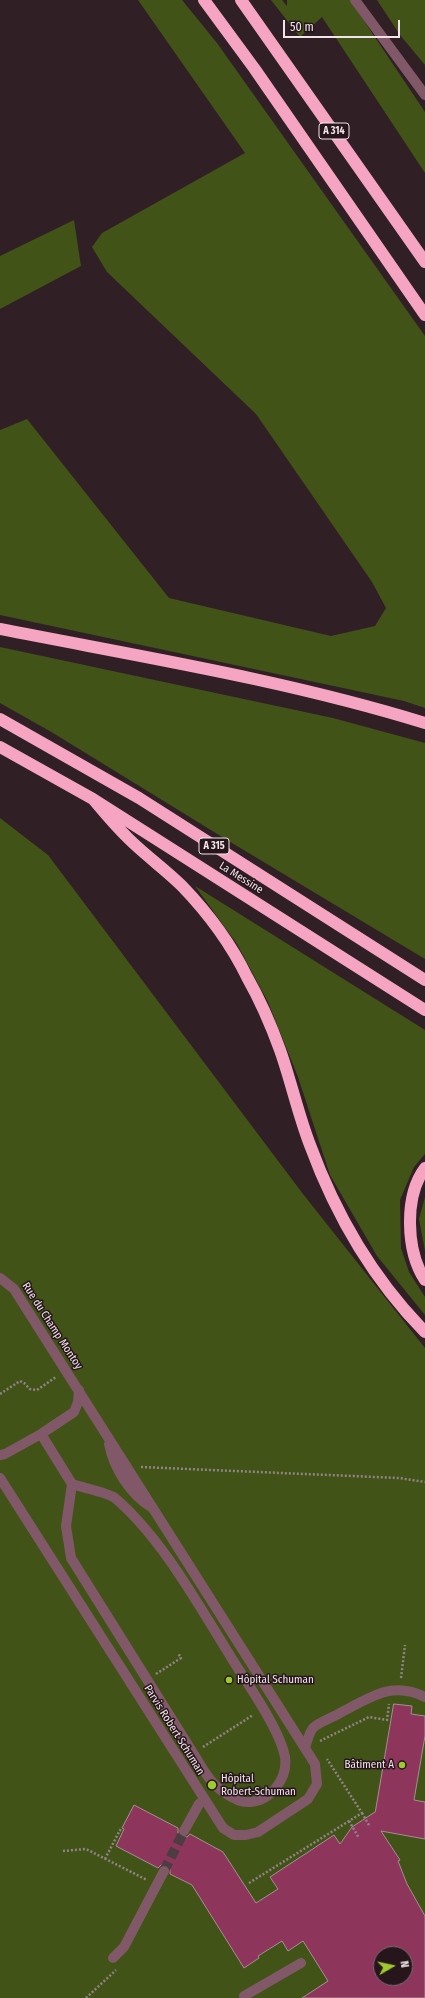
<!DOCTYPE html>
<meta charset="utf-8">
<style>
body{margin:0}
#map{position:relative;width:425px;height:1998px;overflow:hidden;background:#301f25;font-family:"Fira Sans Condensed",sans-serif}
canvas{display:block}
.north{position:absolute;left:373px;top:1946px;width:40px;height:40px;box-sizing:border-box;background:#26161c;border:1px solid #78696e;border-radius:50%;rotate:81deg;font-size:11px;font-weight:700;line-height:16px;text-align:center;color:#f2e5e9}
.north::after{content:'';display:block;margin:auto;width:14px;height:18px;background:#9eca2e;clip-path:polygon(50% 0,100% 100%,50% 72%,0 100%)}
.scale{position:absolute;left:283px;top:20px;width:117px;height:18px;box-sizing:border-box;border:2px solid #f2e5e9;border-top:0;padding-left:5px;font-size:12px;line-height:14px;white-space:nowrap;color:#f2e5e9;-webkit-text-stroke:3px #26161c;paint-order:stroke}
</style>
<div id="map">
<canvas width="425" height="1998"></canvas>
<div class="north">N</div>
<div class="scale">50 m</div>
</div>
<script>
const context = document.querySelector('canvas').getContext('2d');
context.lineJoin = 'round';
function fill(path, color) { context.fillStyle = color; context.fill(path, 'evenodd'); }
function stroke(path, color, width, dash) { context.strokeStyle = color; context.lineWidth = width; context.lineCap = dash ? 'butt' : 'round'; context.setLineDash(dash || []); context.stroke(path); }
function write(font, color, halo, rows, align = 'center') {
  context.font = font + ' "Fira Sans Condensed",sans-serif'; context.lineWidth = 3; context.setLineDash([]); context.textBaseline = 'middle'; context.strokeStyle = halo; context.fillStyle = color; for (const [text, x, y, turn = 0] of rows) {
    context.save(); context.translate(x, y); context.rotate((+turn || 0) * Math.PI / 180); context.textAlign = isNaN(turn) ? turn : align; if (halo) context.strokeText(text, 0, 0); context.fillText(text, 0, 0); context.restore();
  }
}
const green = new Path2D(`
 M 138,0 L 182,0 L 217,43 L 425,336 L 425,708 L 404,701 L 0,615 L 0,430 L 27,419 L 169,598 L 331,636 L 375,626 L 386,608 L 372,582 L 256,414 L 107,272 L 92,247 L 102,233 L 245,153 Z
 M 271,0 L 282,0 L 287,6 L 287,0 L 350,0 L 425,112 L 425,173 L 322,17 L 300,37 Z
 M 377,0 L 425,0 L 425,65 L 400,35 Z
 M 74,220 L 81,266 L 0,309 L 0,256 Z
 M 0,647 L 333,718 L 425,743 L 425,959 L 232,843 L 53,733 L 0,703 Z
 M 0,818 L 48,855 L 303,1194 L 425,1348 L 425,1998 L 0,1998 ZM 381,1954 L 405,1954 L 405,1978 L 381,1978 Z
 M 195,886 L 425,1030 L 425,1154 L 414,1167 L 400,1200 L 401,1248 L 409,1272 L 425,1297 L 425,1315 L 377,1256 L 330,1175 L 298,1077 L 268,1002 L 237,944 Z
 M 425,1197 L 425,1251 L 419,1219 Z`);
const building = new Path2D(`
 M 394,1704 L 412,1706 L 411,1714 L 425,1716 L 425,1736 L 414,1800 L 425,1802 L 425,1839 L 381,1831 L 400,1860 L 398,1861 L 407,1884 L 425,1916 L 425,1998 L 302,1998 L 328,1981 L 303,1941 L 288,1951 L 282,1941 L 258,1956 L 259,1958 L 244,1968 L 192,1885 L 170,1874 L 170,1868 L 167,1865 L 161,1865 L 158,1868 L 116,1846 L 124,1829 L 122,1828 L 134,1805 L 178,1828 L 178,1834 L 181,1837 L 187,1837 L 190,1834 L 223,1852 L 256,1903 L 278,1889 L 270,1877 L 334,1835 L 340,1844 L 352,1827 L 375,1812 ZM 381,1954 L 405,1954 L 405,1978 L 381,1978 Z`);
const minorTunnel = new Path2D(`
 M 164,1871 L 184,1831`);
const path = new Path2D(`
 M 0,1394 L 20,1381 L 24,1383 L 30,1389 L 37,1390 L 56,1377
 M 141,1467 L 399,1478 L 425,1482
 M 156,1674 L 181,1658 L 178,1653
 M 401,1678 L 405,1645
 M 320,1741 L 369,1717 L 387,1720 L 389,1704
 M 203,1747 L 253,1715
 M 362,1813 L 370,1827
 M 349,1821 L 359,1838
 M 63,1851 L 86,1849 L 147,1880
 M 105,1859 L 120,1830 L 122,1831
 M 249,1883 L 362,1813 L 327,1759
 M 86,1998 L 116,1970`);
const minor = new Path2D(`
 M 355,0 L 425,95
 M 0,1278 L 14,1289 L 315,1764 L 317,1784 L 308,1799 L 258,1832 L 246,1835 L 234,1835 L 223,1828 L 0,1478
 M 41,1434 L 72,1484 L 66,1526 L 71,1558 L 193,1753 C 202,1767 210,1784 225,1793 C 232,1798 241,1803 250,1802 C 271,1801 288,1778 285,1757 C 280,1730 249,1686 234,1662 C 200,1608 163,1539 115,1498 C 107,1492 83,1488 72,1484
 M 109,1444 C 114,1469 130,1494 151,1507
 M 0,1455 L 5,1454 L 41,1434 L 74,1412 L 78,1402 L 79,1390
 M 305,1748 C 307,1742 309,1733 313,1728 C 319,1722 332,1718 340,1713 C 369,1698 392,1680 425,1697
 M 184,1831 L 199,1804 L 204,1800
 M 113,1958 L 124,1947 L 164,1871
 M 246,1998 L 244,1996 L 301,1963`);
const highway = new Path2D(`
 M 204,0 L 254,68 L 425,315
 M 241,0 L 425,262
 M 0,629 C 142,657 286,680 425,723
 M 0,719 L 139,798 L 425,980
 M 0,747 L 93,799 L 425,1010
 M 93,799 C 103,811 113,823 125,835 C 142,853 164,868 182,886 C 207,912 231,944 247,977 C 260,1000 271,1025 280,1050 C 291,1081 298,1114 310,1145 C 335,1213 373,1279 425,1332
 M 425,1168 C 404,1196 406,1251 425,1280`);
const markers = [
 [229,1680,4,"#9eca2e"],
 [402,1765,4,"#9eca2e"],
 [212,1785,5,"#9eca2e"]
];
const shields = [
 [334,131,30],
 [214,846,30]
];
const shieldNames = [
 ["A 314",334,131],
 ["A 315",214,846]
];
const streetNames = [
 ["La Messine",241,878,32],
 ["Rue du Champ Montoy",52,1326,57],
 ["Parvis Robert Schuman",174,1730,58]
];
const poiNames = [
 ["Hôpital Schuman",237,1680],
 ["Bâtiment A",394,1765,"right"],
 ["Hôpital",221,1779],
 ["Robert-Schuman",221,1792]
];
fill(green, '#415317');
fill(building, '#8d355b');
stroke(building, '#a58e96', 1);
stroke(minorTunnel, '#4d3d42', 10, [10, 5]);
stroke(path, '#928388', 2.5, [2, 2]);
stroke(minor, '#805867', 10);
stroke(highway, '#f5a5c2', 12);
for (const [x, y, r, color] of markers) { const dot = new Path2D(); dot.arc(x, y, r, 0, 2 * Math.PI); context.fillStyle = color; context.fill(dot); stroke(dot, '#26161c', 1.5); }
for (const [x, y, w] of shields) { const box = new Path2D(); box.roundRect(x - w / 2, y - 8, w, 16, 3); context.fillStyle = '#26161c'; context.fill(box); stroke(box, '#f2e5e9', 1); }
write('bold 10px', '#f2e5e9', null, shieldNames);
write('11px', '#f2e5e9', '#26161c', streetNames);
write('11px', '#f2e5e9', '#26161c', poiNames, 'left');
</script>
